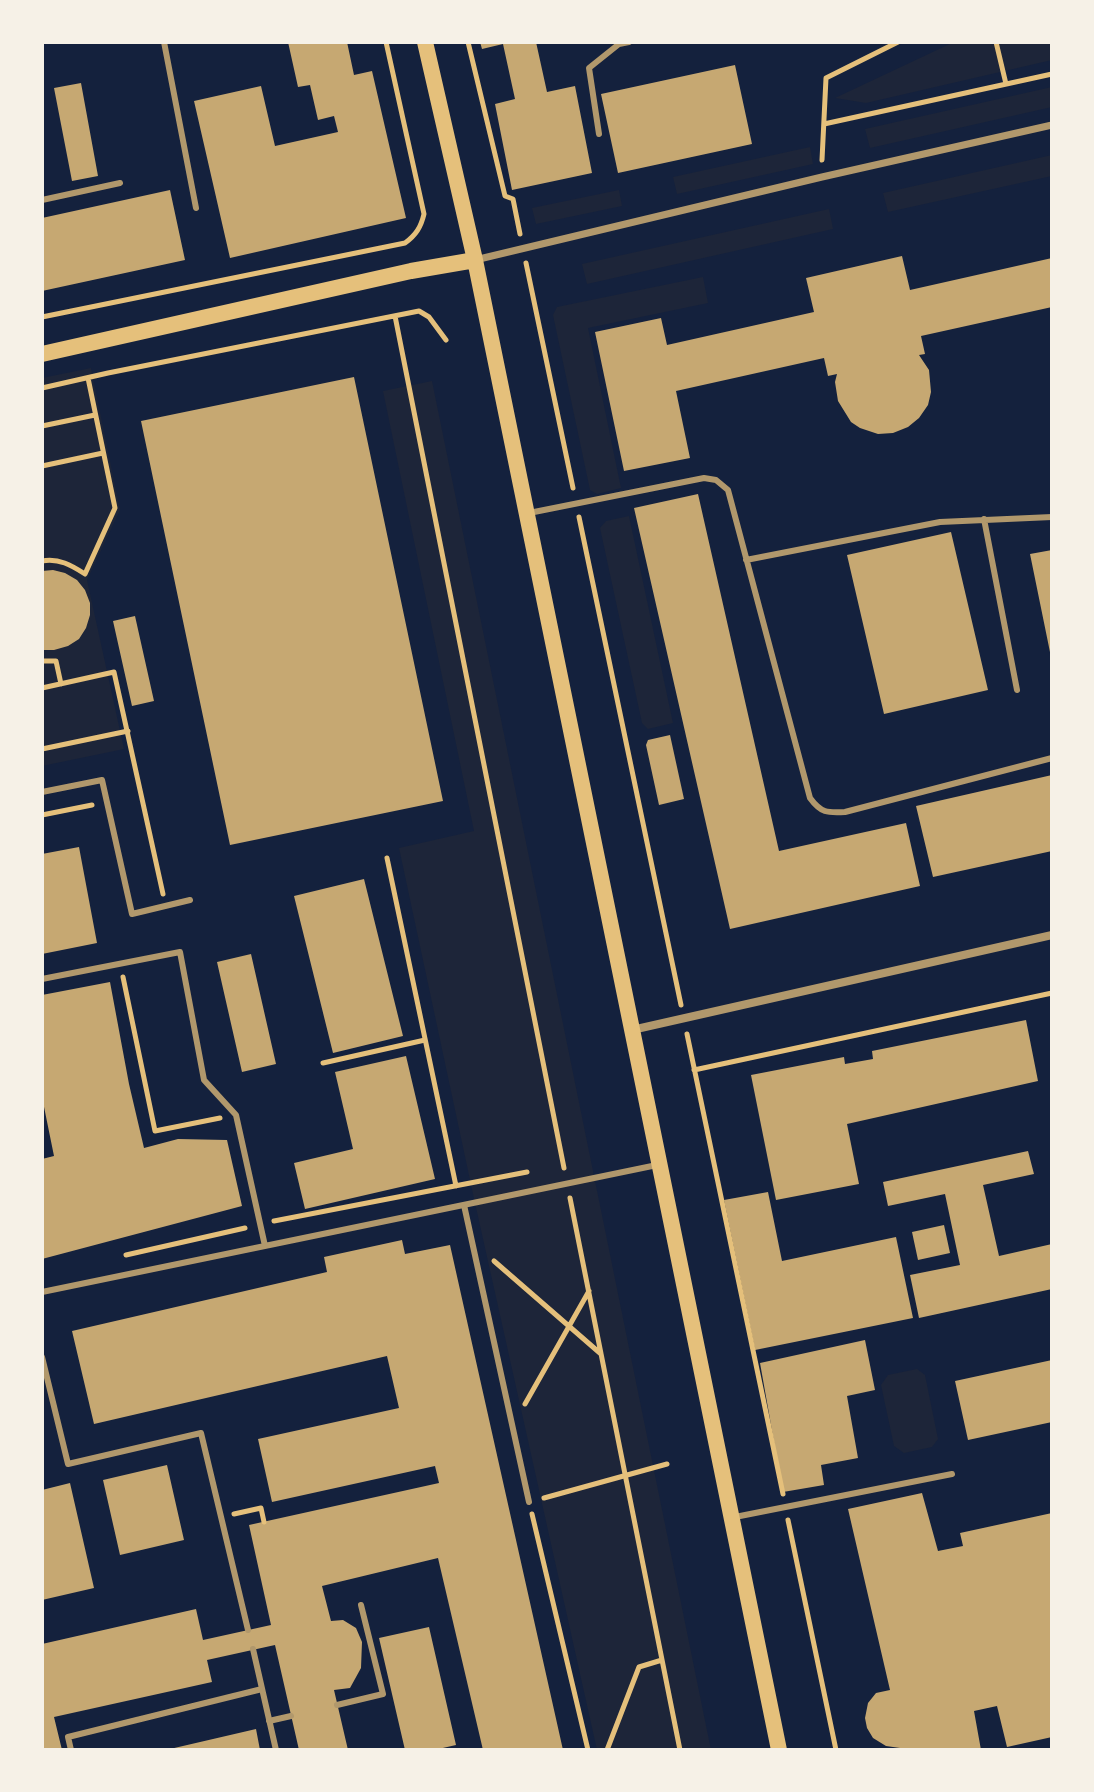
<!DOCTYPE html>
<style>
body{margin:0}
#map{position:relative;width:1094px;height:1792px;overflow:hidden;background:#14213d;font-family:"Fira Sans Condensed",sans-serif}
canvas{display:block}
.frame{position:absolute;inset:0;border:44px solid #f6f1e7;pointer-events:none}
</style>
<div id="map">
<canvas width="1094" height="1792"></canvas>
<div class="frame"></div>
</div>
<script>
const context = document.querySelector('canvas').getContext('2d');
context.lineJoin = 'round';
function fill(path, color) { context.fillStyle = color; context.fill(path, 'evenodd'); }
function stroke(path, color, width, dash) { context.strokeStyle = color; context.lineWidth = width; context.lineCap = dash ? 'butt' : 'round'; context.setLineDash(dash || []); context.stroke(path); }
const green = new Path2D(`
 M 954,42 L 1052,42 L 1052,60 L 866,103 L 835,98 Z
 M 1052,87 L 1052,107 L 870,148 L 865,129 Z
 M 810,147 L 813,164 L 677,194 L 673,177 Z
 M 1052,155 L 1052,176 L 888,212 L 883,193 Z
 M 619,190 L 622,206 L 536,224 L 532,208 Z
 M 829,209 L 833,229 L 587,284 L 582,264 Z
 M 703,277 L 708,303 L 588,328 L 621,488 L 597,494 L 590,490 L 553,315 L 557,307 Z
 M 91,368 L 120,510 L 87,580 L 124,749 L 42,766 L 42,378 Z
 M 432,381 L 711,1750 L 597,1750 L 473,1194 L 399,848 L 474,831 L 383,391 Z
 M 629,516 L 673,723 L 648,729 L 642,723 L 600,528 L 606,521 Z
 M 917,1369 L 925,1375 L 938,1439 L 932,1447 L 904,1453 L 894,1446 L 881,1385 L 888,1375 Z`);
const building = new Path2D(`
 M 288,42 L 347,42 L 354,75 L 372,71 L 406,218 L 230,258 L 194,101 L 261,86 L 275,146 L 338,132 L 334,116 L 318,120 L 310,85 L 298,87 Z
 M 480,42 L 536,42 L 547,92 L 575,86 L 592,173 L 512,190 L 495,104 L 515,99 L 503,44 L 482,49 Z
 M 735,65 L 752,144 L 618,173 L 601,94 Z
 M 81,83 L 98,176 L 72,181 L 54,88 Z
 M 170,190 L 185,260 L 42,291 L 42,218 Z
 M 902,256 L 910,290 L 1052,258 L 1052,307 L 921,336 L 925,354 L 919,355 L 929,370 L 931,392 L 928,405 L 919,418 L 908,427 L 893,433 L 878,434 L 860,428 L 851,422 L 838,401 L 835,382 L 837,374 L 828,376 L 824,358 L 676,391 L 690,458 L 624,471 L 595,332 L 661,318 L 667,345 L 814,312 L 806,278 Z
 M 354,377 L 443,801 L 230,845 L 141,421 Z
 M 698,494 L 779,851 L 906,823 L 920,886 L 730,929 L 634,508 Z
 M 951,532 L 988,690 L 884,714 L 847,555 Z
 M 1052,550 L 1052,657 L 1051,657 L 1030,554 Z
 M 53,570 L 65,573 L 77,580 L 85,590 L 90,603 L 90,615 L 86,628 L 79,639 L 68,646 L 54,650 L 42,650 L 42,571 Z
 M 135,616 L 154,701 L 132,706 L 113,621 Z
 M 670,735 L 684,799 L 659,805 L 646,745 L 648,740 Z
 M 1052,775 L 1052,851 L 933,877 L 916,806 Z
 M 79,847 L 97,943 L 42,954 L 42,854 Z
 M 364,879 L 403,1036 L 333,1053 L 294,896 Z
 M 251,954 L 276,1064 L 242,1072 L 217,962 Z
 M 110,982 L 129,1084 L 144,1148 L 178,1139 L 227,1140 L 242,1206 L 42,1259 L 42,1159 L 54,1156 L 42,1097 L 42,995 Z
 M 1026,1020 L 1038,1081 L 847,1124 L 859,1184 L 776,1200 L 751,1075 L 844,1057 L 845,1064 L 873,1059 L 872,1051 Z
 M 406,1056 L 435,1179 L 305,1209 L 294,1163 L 353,1149 L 335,1072 Z
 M 1028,1151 L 1034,1174 L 983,1185 L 999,1256 L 1052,1244 L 1052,1289 L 919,1318 L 910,1275 L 960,1265 L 945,1194 L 888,1206 L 883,1182 Z
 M 768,1192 L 782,1261 L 896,1237 L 913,1318 L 755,1350 L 724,1200 Z
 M 944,1225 L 950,1253 L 918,1260 L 912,1232 Z
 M 402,1240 L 405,1254 L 450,1245 L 563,1750 L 483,1750 L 438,1558 L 322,1586 L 331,1621 L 343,1620 L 356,1628 L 362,1642 L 361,1668 L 350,1688 L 334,1690 L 348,1750 L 299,1750 L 275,1645 L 207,1660 L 212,1682 L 54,1717 L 62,1750 L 42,1750 L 42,1644 L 196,1609 L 203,1640 L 271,1625 L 249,1525 L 439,1483 L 435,1466 L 272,1502 L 258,1439 L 399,1408 L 387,1356 L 94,1424 L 72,1331 L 327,1272 L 324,1257 Z
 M 865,1340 L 875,1390 L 847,1396 L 858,1458 L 821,1465 L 824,1485 L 783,1492 L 760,1363 Z
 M 1052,1360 L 1052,1422 L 968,1440 L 955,1381 Z
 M 167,1465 L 184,1540 L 120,1555 L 103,1480 Z
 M 70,1483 L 94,1588 L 42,1600 L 42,1490 Z
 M 922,1493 L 938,1551 L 963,1546 L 960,1533 L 1052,1513 L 1052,1737 L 1007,1747 L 997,1706 L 974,1711 L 981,1750 L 900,1750 L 900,1748 L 886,1746 L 873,1738 L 867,1728 L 865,1718 L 868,1703 L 876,1693 L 890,1690 L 848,1509 Z
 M 429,1627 L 456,1745 L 434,1750 L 405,1750 L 379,1638 Z
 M 256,1729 L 260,1750 L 171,1750 L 170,1749 Z`);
const path = new Path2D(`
 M 468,42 L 505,196 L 513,199 L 520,234
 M 996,42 L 1006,84
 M 824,124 L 1052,74
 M 822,160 L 826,78 L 898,42
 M 526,263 L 573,488
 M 395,316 L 564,1168
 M 42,317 L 405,243 C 416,235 421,227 424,214 L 386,42
 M 42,388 L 108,373 L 419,311 L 429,317 L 446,340
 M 42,426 L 95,415
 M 42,466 L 103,453
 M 579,517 L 681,1005
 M 42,561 C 59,558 71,565 85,574 L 115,508 L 88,378
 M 42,661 L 56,661 L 61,684
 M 42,688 L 114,672 L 163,894
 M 42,749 L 128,731
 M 42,815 L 92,805
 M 387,858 L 456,1186
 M 123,977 L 155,1131 L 220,1118
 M 687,1034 L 783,1494
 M 323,1063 L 425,1040
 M 694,1070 L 1052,993
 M 570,1198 L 680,1750
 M 274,1221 L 527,1172
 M 126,1255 L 245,1228
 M 494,1261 L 601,1354
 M 525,1404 L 589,1291
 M 544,1498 L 667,1464
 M 234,1514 L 261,1508 L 264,1522
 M 532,1514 L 588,1750
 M 788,1520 L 836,1750
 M 607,1750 L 639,1667 L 662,1660`);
const service = new Path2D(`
 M 164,42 L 196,208
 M 599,134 L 589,68 L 619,44 L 629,42
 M 42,200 L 120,183
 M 529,513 L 704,478 L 716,480 L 728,490 L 810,798 C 821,813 827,813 845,812 L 1052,758
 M 984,519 L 1017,690
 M 746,560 L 940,522 L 1052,517
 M 42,792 L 102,780 L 132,914 L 190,900
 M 42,979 L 180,952 L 204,1080 L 236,1115 L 265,1246
 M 464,1205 L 529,1502
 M 42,1292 L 657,1165
 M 42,1357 L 68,1464 L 201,1433 L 248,1630
 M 735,1517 L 952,1474
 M 253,1649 L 276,1750
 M 337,1705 L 383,1694 L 361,1605
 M 269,1721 L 291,1716
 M 71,1750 L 68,1737 L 262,1689`);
const pedestrian = new Path2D(`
 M 475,260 L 822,177 L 1052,125`);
const minor = new Path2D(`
 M 632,1030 L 1052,935`);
const secondary = new Path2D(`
 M 425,42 L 475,260 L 779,1750
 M 42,354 L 411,271 L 475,260`);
fill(green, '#1d2539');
fill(building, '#c6a872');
stroke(path, '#e5c07b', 5);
stroke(service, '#b1986c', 6);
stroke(pedestrian, '#b1986c', 7);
stroke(minor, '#b1986c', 8);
stroke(secondary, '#e5c07b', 16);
</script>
